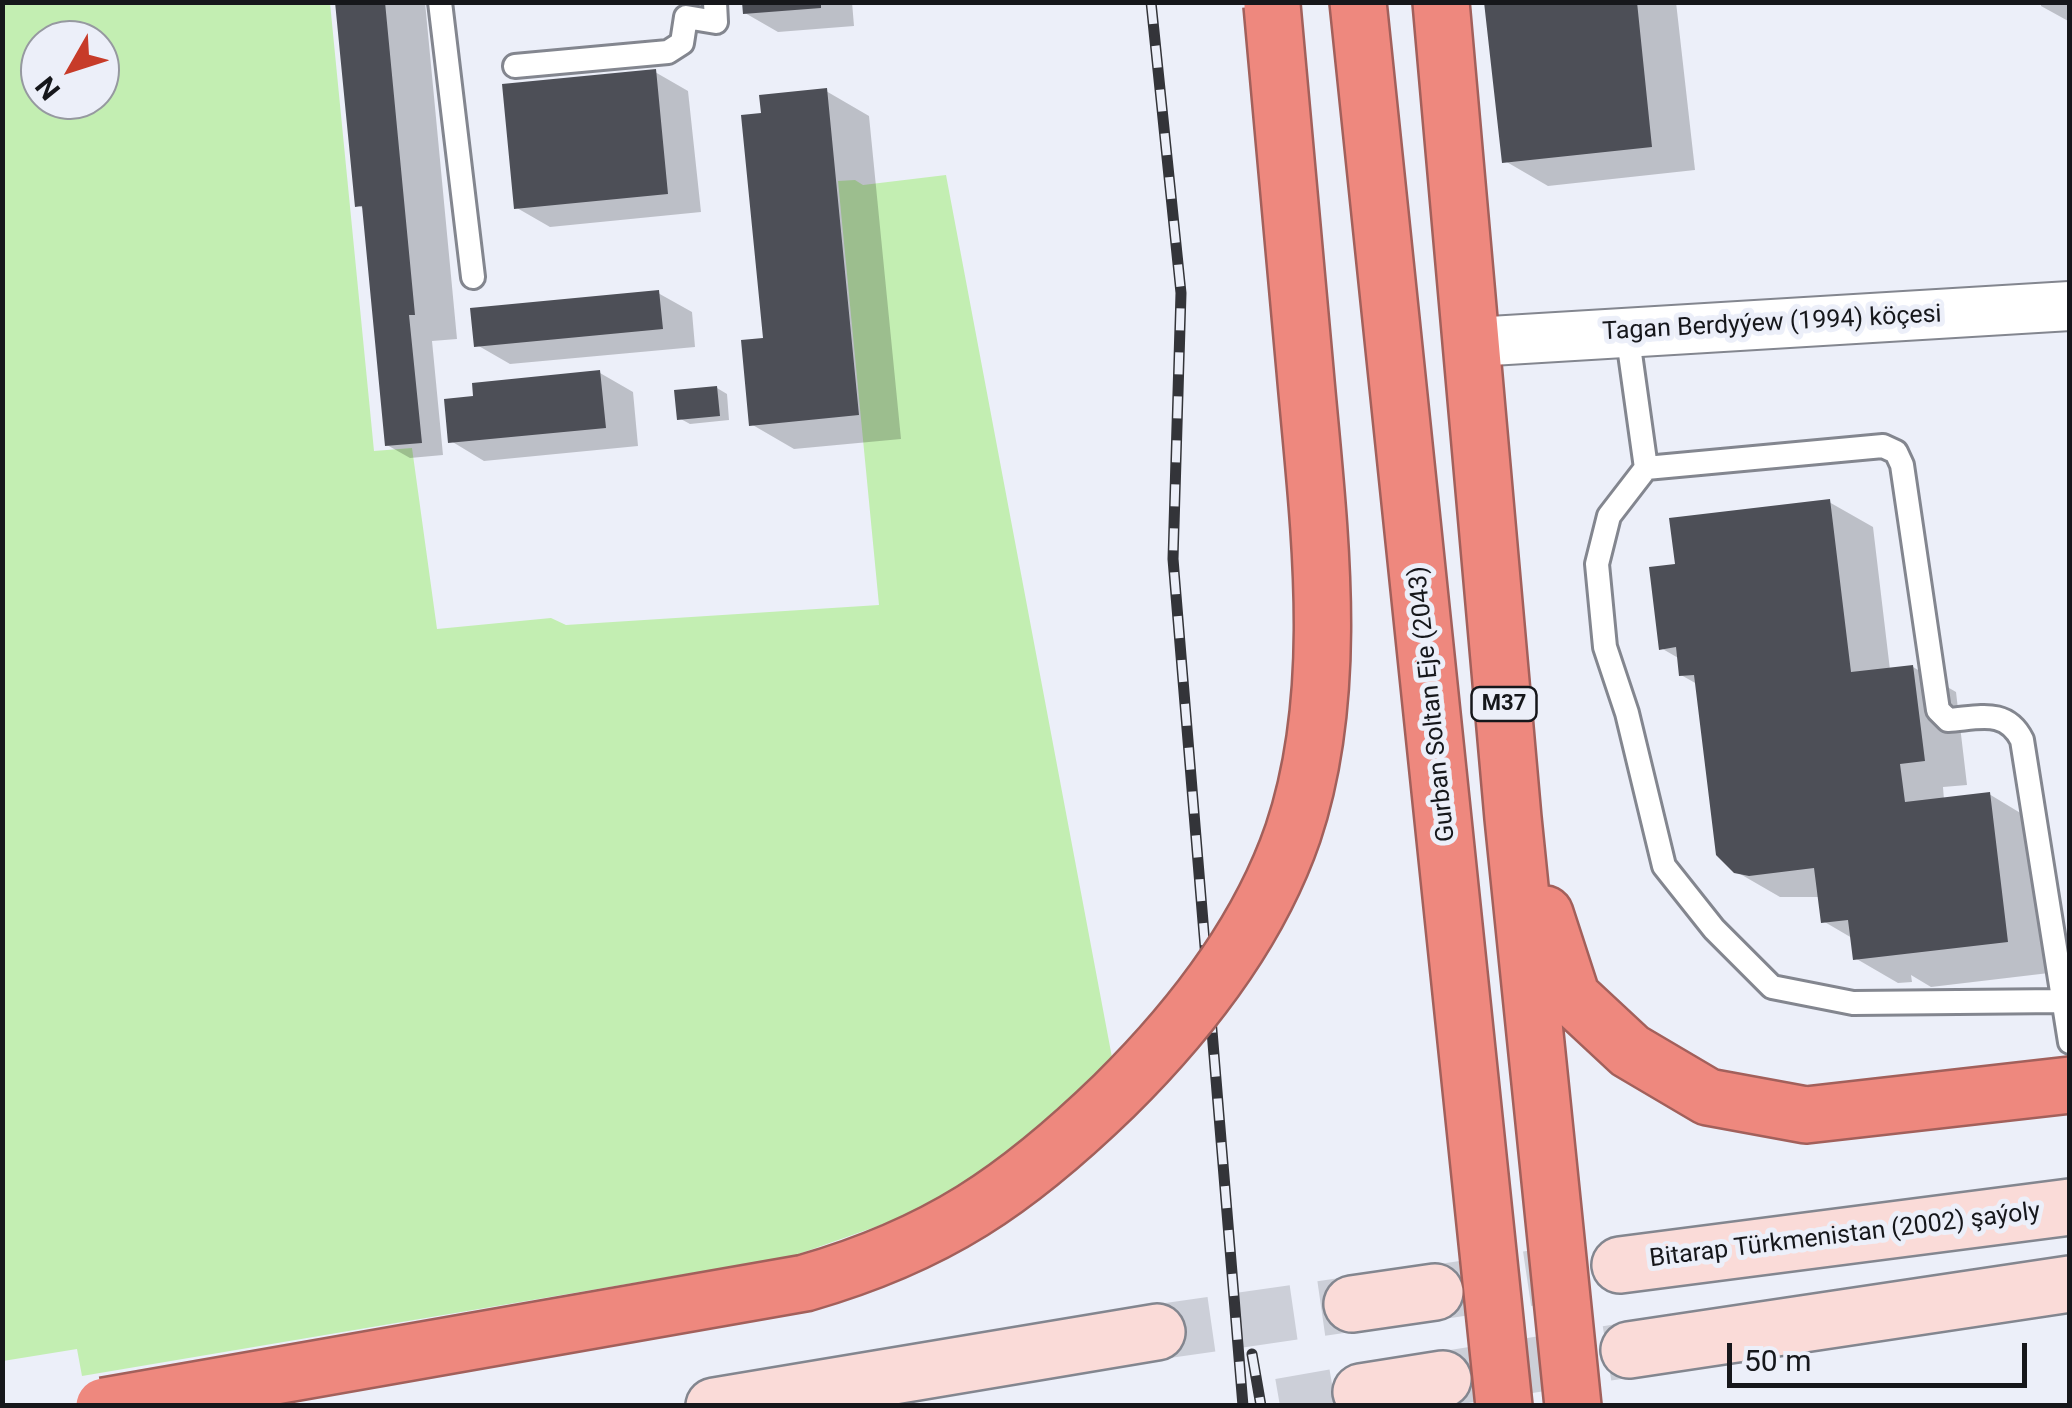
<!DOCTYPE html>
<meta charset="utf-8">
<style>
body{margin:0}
#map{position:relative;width:2072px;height:1408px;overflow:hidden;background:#eceff9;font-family:Roboto,sans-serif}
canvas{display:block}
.frame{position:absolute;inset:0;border:5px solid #16171b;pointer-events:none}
.north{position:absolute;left:20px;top:20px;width:100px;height:100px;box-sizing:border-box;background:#eceff9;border:2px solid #9699a0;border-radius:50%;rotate:231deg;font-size:28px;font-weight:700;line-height:40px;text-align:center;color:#16171b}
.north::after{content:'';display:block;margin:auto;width:35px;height:45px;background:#c73b29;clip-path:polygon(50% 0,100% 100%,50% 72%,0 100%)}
.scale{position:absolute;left:1727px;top:1343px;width:300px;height:45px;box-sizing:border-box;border:5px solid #16171b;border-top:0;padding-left:12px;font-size:30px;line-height:35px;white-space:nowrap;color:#16171b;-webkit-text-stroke:8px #eceff9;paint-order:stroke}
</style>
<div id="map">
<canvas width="2072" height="1408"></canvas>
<div class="frame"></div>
<div class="north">N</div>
<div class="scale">50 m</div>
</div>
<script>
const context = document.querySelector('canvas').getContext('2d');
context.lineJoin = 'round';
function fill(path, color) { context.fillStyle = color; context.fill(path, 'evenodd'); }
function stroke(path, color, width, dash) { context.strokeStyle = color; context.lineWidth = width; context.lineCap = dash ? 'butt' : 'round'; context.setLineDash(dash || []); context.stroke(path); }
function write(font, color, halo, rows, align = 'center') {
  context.font = font + ' Roboto,sans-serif'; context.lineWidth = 10; context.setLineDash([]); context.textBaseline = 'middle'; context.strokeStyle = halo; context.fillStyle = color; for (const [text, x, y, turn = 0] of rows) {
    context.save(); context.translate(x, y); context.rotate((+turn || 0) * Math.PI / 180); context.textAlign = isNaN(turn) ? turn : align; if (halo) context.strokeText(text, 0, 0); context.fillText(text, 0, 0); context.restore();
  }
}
const green = new Path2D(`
 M 3,3 L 330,3 L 374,451 L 412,448 L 437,629 L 551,618 L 566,625 L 879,605 L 838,181 L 855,180 L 863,185 L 946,175 L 1114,1068 L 1083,1100 L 970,1182 L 909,1215 L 793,1256 L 82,1376 L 77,1349 L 3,1361 ZM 40,40 L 100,40 L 100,100 L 40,100 Z`);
const shadow = new Path2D(`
 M 338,2 L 425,2 L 457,339 L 432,341 L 443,455 L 410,458 L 387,445 L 365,209 L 357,205 Z
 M 744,2 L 852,2 L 854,26 L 778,32 L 745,13 Z
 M 1487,2 L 1676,2 L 1695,170 L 1548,186 L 1505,161 Z
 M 2041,2 L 2070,2 L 2070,22 L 2041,6 Z
 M 655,72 L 688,91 L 701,212 L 550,227 L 517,208 Z
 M 826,91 L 869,116 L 901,439 L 794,449 L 751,424 L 765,340 L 763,115 Z
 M 658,293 L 692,312 L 695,347 L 510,364 L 477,345 Z
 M 600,373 L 633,392 L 638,446 L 484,461 L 451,441 Z
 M 717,388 L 727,394 L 729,420 L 690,424 L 679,418 Z
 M 1829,502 L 1873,527 L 1890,670 L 1913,667 L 1956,692 L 1967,785 L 1943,787 L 1944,800 L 1989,794 L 2032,820 L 2049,973 L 1931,987 L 1911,975 L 1912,982 L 1898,983 L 1855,958 L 1852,938 L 1823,921 L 1820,897 L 1780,897 L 1735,871 L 1697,684 L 1681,675 L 1680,659 L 1661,648 L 1678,566 Z`);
const building = new Path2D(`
 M 335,2 L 385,2 L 415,315 L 409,315 L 422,443 L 385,446 L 362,206 L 355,207 Z
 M 742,2 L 821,2 L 821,8 L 743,14 Z
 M 1484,2 L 1637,2 L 1652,147 L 1502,163 Z
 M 656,69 L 668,194 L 514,209 L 502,84 Z
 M 827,88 L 859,415 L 749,426 L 741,340 L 763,338 L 741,115 L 761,113 L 759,95 Z
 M 659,290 L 663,329 L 474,347 L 470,308 Z
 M 600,370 L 606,428 L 448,443 L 444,399 L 473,396 L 472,383 Z
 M 717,386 L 720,416 L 677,420 L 674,390 Z
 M 1830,499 L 1851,672 L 1913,665 L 1925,761 L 1900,764 L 1905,802 L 1990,792 L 2008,942 L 1853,960 L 1848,920 L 1821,923 L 1814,868 L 1749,876 L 1734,873 L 1716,855 L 1694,675 L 1679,676 L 1676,647 L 1659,650 L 1649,567 L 1675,564 L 1669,518 Z`);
const secondaryTunnel = new Path2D(`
 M 1445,1291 L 1620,1265
 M 1157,1332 L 1352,1304
 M 1443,1379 L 1629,1350
 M 1280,1406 L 1361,1392`);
const lane = new Path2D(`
 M 440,2 L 473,277
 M 515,66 L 668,52 L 682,43 L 686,17 L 716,22 L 715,2
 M 1627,332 L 1646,468 L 1883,446 L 1896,452 L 1902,465 L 1938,710 L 1948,720 C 1979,718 2006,708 2022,740 L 2070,1042
 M 1646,468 L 1609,516 L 1597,564 L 1605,647 L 1627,713 L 1664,866 L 1714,929 L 1772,987 L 1853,1003 L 2062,1001`);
const street = new Path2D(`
 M 1474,342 L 2070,306`);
const secondary = new Path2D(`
 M 1620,1265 L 2070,1207
 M 1352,1304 L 1435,1292
 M 1629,1350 L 2070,1284
 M 1361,1392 L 1443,1379
 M 714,1406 L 1157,1332`);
const highway = new Path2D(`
 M 1358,2 L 1504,1406
 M 1441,2 L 1513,818 L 1573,1406
 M 1545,914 L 1572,997 L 1630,1051 L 1708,1097 L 1806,1115 L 2070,1085`);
const rail = new Path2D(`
 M 1151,2 L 1181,293 L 1173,559 L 1243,1406
 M 1252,1354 L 1261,1406`);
const highwayBridge = new Path2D(`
 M 104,1406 L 805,1283 C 937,1245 1016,1191 1114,1096 C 1188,1023 1259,932 1293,833 C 1342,687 1318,520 1305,370 C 1294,248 1283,127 1272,5`);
const shields = [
 [1504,704,65]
];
const shieldNames = [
 ["M37",1504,704]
];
const streetNames = [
 ["Tagan Berdyýew (1994) köçesi",1772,324,-3],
 ["Gurban Soltan Eje (2043)",1433,704,-96],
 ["Bitarap Türkmenistan (2002) şaýoly",1845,1236,-7]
];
fill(green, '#c3eeb2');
fill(shadow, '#0003');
fill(building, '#4d4f57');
stroke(secondaryTunnel, '#cccfd8', 55, [55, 28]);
stroke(lane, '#83868f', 28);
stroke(street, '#83868f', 52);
stroke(secondary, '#83868f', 60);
stroke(highway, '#a2605b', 60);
stroke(lane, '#fff', 22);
stroke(street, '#fff', 48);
stroke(secondary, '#fadbd8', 55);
stroke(highway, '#ee887e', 55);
stroke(rail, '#333439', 11);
stroke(rail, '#eceff9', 8, [22]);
stroke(highwayBridge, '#a2605b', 60, []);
stroke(highwayBridge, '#ee887e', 55);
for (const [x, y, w] of shields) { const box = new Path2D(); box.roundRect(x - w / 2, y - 17, w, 34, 8); context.fillStyle = '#eceff9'; context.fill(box); stroke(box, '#16171b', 2.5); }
write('bold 22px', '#16171b', null, shieldNames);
write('25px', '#16171b', '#eceff9', streetNames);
</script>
